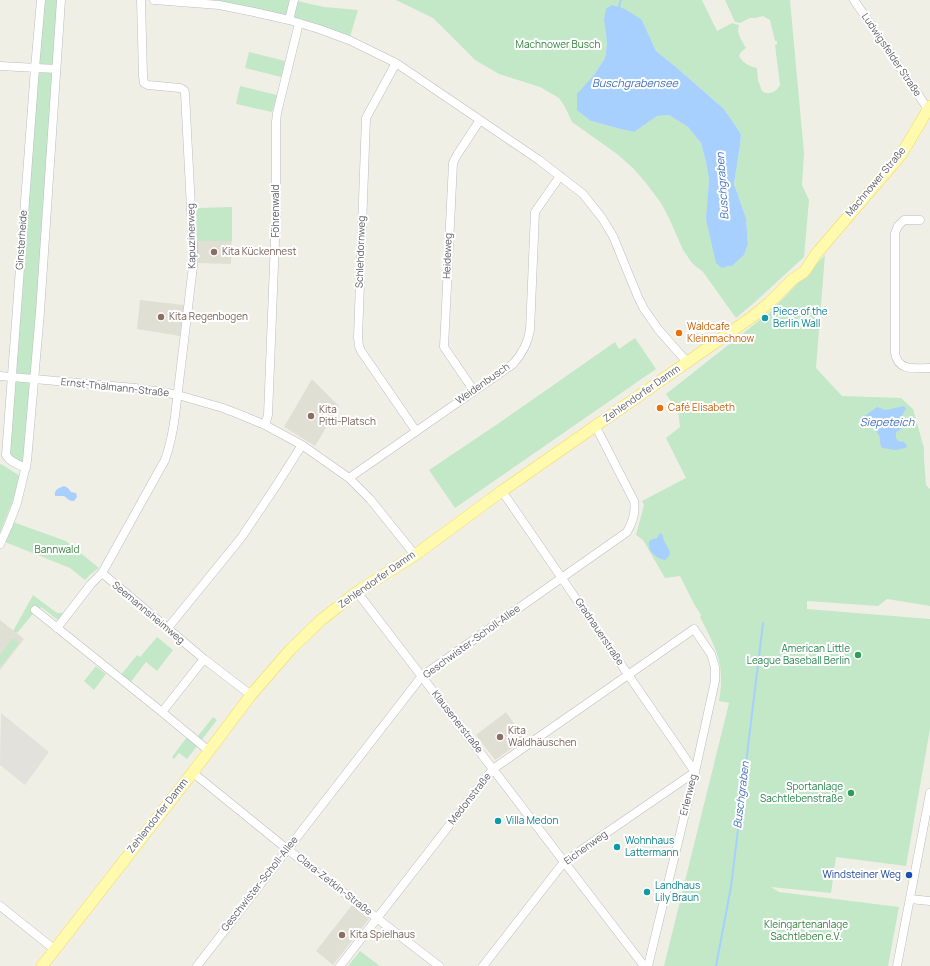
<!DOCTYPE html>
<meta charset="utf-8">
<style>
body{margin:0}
canvas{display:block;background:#f0efe6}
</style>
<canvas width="930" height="966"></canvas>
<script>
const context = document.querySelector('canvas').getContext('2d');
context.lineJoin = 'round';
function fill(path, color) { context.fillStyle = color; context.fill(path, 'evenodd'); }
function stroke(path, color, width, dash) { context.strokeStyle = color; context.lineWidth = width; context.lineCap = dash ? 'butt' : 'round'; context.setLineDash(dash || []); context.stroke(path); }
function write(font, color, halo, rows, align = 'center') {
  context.font = font + ' Manrope,sans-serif'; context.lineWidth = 4; context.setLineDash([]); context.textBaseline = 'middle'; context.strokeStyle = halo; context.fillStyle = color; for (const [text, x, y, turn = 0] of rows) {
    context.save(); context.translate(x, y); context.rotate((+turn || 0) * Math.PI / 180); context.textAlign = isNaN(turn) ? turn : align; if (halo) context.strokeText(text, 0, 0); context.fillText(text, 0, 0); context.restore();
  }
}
const industrial = new Path2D(`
 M 1,713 L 49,752 L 25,785 L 0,765 Z`);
const education = new Path2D(`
 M 197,226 L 232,226 L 231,264 L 197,263 Z
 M 140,300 L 184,305 L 180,336 L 137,329 Z
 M 312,379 L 339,406 L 315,446 L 284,427 Z
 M 0,620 L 24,639 L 0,670 Z
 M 506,712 L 525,739 L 495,760 L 476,735 Z
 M 352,905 L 369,919 L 333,965 L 316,951 Z`);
const green = new Path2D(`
 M 41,0 L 61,0 L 26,468 L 8,459 Z
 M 154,0 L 293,0 L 324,7 L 358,10 L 349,40 L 254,12 Z
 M 396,0 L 702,0 L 717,31 L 732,23 L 739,25 C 736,33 742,41 746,48 L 741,52 L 739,56 C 744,64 749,66 757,68 L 758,80 L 762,91 C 769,96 776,92 780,85 L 775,45 L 777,44 L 777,41 L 775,41 L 770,20 L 763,16 L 756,18 L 750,18 L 740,23 L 735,22 L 725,0 L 790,0 L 804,153 L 802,185 L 809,200 L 804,257 L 755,302 L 736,318 L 703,272 L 692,263 L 683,250 L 669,218 L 661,203 L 646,183 L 633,168 L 617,154 L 572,122 L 565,107 L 559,98 L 540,87 L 499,74 L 475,60 L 433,18 ZM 604,20 L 642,20 L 656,51 L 676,67 L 724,109 L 741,134 L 740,146 L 734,184 L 746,218 L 748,244 L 744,255 L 732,266 L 728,266 L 708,193 L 709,180 L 706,162 L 701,143 L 688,127 L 669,115 L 657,116 L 633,132 L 620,129 L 591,121 L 594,75 L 605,58 L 607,43 Z
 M 249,52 L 285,61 L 281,77 L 245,68 Z
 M 240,86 L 277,95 L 272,112 L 236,104 Z
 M 232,207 L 232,241 L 197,241 L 196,208 Z
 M 825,255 L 816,368 L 842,396 L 901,398 L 913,409 L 924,448 L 924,459 L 926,485 L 930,489 L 930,606 L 887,599 L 878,606 L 807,601 L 807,609 L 930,619 L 930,729 L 906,866 L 836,857 L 831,893 L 771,887 L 779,892 L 899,907 L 888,966 L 664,966 L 729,703 L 719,701 C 720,695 721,688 721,682 C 722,657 711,639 700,617 L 701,615 L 693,602 L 680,576 L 665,578 L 643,540 L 636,535 L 644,505 L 642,501 L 686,478 L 666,438 L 680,427 L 678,411 L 666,394 L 770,312 Z
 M 635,338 L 656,369 L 455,508 L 429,470 L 499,423 L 615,342 L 619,349 Z
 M 1,464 L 20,476 L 13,500 L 0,533 L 0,465 Z
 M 13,522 L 66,541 L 99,568 L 91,574 L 85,580 L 70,568 L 5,542 Z
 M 33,595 L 57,613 L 66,613 L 59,621 L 41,607 L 39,610 L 37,609 L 17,633 L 13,631 Z
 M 157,637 L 173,650 L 157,671 L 146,662 L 130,683 L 120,676 L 137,655 L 140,657 Z
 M 13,638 L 19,643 L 0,667 L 0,655 Z
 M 96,666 L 106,674 L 94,690 L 84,681 Z
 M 213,717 L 217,720 L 187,759 L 179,753 L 174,759 L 172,757 L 187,737 L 193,742 Z
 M 360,951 L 380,966 L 348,966 Z`);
const water = new Path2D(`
 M 612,5 L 625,9 L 642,20 L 656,51 L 676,67 L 724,109 L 741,134 L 740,146 L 734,184 L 746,218 L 748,244 L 744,255 L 732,266 L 728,266 L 722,268 L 716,263 L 706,219 L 709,180 L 706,162 L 701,143 L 688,127 L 669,115 L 657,116 L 634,132 L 620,129 L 591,121 L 577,110 L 577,94 L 594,75 L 605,58 L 607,43 L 604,20 L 606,9 Z
 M 904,406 L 906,408 L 902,416 C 901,424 905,428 896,432 L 896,438 L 898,441 L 904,442 L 907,445 L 906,448 L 896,450 L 882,448 C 879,444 881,440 879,435 C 876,429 867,423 862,418 L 877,407 L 886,410 Z
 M 64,486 L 68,488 L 71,492 L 76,493 L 77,497 L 74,501 C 69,501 68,499 64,496 L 55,496 C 54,489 59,488 64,486 Z
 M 660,533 L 663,535 C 663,547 677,551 665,560 C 656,559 645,549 650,540 L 657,538 Z`);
const stream = new Path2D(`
 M 620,9 L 619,6 L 621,0
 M 716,966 L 731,887 L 763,623`);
const minor = new Path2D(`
 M 154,0 L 219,5 L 254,12 L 289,20 L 319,29 L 349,40 L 396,63 L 480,120 L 539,160 L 583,194 L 602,218 L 613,236 L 638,297 L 644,309 L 658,329 L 687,362
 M 854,0 L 930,112
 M 289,20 L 294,0
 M 396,63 L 366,118 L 358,337 L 359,346 L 361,351 L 416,431
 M 0,66 L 56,69
 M 920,220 L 904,220 L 898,226 L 895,233 L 895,353 C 898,372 916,368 930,368
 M 0,376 L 135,388 L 162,392 L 178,395 L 223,408 L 241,415 L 265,425 L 302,445 L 349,478 L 370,499 L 415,555
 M 474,391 L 444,347 L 453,163 L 457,155 L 480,120
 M 265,425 L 268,415 L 276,215 L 276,122 L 277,113 L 299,23
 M 26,468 C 19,465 10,462 6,455 L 35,68 L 41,0
 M 349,478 L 513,364 C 522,354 528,343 530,330 L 535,212 L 560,176
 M 0,544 L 9,524 L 17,503 L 27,461 L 40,312 L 61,0
 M 102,573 L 204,659 L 251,695
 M 357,592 L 644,966
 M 35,610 L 162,712 L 209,751
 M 57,628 L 91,584 L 102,573 L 165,460 C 170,446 173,431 175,416 L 193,266 L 193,247 L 185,93 L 184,90 L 180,88 L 148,85 L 144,83 L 143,76 L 141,0
 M 167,629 L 241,538 L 276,486 L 302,445
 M 162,712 L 204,659
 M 192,772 L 287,849 L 439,966
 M 910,899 L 930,901
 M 0,906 L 54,949
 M 197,966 L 422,676 L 627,532 C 633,522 636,513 634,501 L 596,427
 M 340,966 L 493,769 L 694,629 L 711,654 L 715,667 L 715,681 L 695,772 L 648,966
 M 483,966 L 564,862 L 695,772 L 502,491
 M 897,966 L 930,793`);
const major = new Path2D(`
 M 42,966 L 190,776 L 251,695 L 290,650 L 321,620 L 357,592 L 415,555 L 502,491 L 752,317 L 769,303 L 793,279 L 804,272 L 807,268 L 816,254 L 901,155 L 930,106`);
const markers = [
 [214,252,4,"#8d6e63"],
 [161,317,4,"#8d6e63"],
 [765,318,4,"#0f9aa8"],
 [679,333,4,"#e8710a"],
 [660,408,4,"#e8710a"],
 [311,416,4,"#8d6e63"],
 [858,655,4,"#2e9e5b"],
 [500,737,4,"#8d6e63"],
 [851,793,4,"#2e9e5b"],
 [498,821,4,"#0f9aa8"],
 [617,847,4,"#0f9aa8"],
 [909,875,4,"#1a4fb4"],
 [647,892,4,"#0f9aa8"],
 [342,935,4,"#8d6e63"]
];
const parkNames = [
 ["Machnower Busch",558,45],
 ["Bannwald",57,550],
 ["Kleingartenanlage",806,925],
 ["Sachtleben e.V.",806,937]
];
const streetNames = [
 ["Ludwigsfelder Straße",891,55,56],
 ["Machnower Straße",876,182,-50],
 ["Föhrenwald",276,211,-90],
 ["Kapuzinerweg",192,236,-91],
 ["Ginsterheide",22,240,-86],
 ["Schlehdornweg",361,252,-88],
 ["Heideweg",448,256,-88],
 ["Weidenbusch",483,384,-35],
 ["Ernst-Thälmann-Straße",115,388,6],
 ["Zehlendorfer Damm",642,394,-35],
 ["Zehlendorfer Damm",377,580,-35],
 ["Seemannsheimweg",148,613,40],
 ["Gradnauerstraße",599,632,56],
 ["Geschwister-Scholl-Allee",472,642,-36],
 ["Klausenerstraße",457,722,52],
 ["Erlenweg",689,795,-76],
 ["Medonstraße",470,799,-52],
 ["Zehlendorfer Damm",158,816,-52],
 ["Eichenweg",586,848,-36],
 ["Geschwister-Scholl-Allee",260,884,-52],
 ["Clara-Zetkin-Straße",334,885,38]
];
const educationNames = [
 ["Kita Kückennest",222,252],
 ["Kita Regenbogen",169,317],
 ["Kita",319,410],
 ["Pitti-Platsch",319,422],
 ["Kita",508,731],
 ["Waldhäuschen",508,743],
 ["Kita Spielhaus",350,935]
];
const cultureNames = [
 ["Piece of the",773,312],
 ["Berlin Wall",773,324],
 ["Villa Medon",506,821],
 ["Wohnhaus",625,841],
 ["Lattermann",625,853],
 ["Landhaus",655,886],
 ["Lily Braun",655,898]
];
const foodNames = [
 ["Waldcafe",687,327],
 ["Kleinmachnow",687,339],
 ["Café Elisabeth",668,408]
];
const leisureNames = [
 ["American Little",850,649],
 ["League Baseball Berlin",850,661],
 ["Sportanlage",843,787],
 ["Sachtlebenstraße",843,799]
];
const transitNames = [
 ["Windsteiner Weg",901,875]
];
const waterNames = [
 ["Buschgrabensee",635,84],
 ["Buschgraben",723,186,-94],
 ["Siepeteich",887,423],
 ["Buschgraben",742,795,-83]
];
fill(industrial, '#e2e1db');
fill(education, '#e0dfd4');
fill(green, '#c3e8c7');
fill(water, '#a8d0ff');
stroke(stream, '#a8d0ff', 2);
stroke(minor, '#bbbdc2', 9);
stroke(major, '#f5da5b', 12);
stroke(minor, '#fff', 8);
stroke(major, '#fffaad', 11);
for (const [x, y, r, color] of markers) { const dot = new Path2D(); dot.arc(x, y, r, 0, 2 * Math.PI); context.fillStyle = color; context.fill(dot); stroke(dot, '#fff', 1.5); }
write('10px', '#32823e', '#fff', parkNames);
write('10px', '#5e6167', '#fff', streetNames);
write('10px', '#785e54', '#fff', educationNames, 'left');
write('10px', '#0d838f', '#fff', cultureNames, 'left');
write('10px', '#c56008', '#fff', foodNames, 'left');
write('10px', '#27864d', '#fff', leisureNames, 'right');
write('10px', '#164399', '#fff', transitNames, 'right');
write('italic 11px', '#4372be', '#fff', waterNames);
</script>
